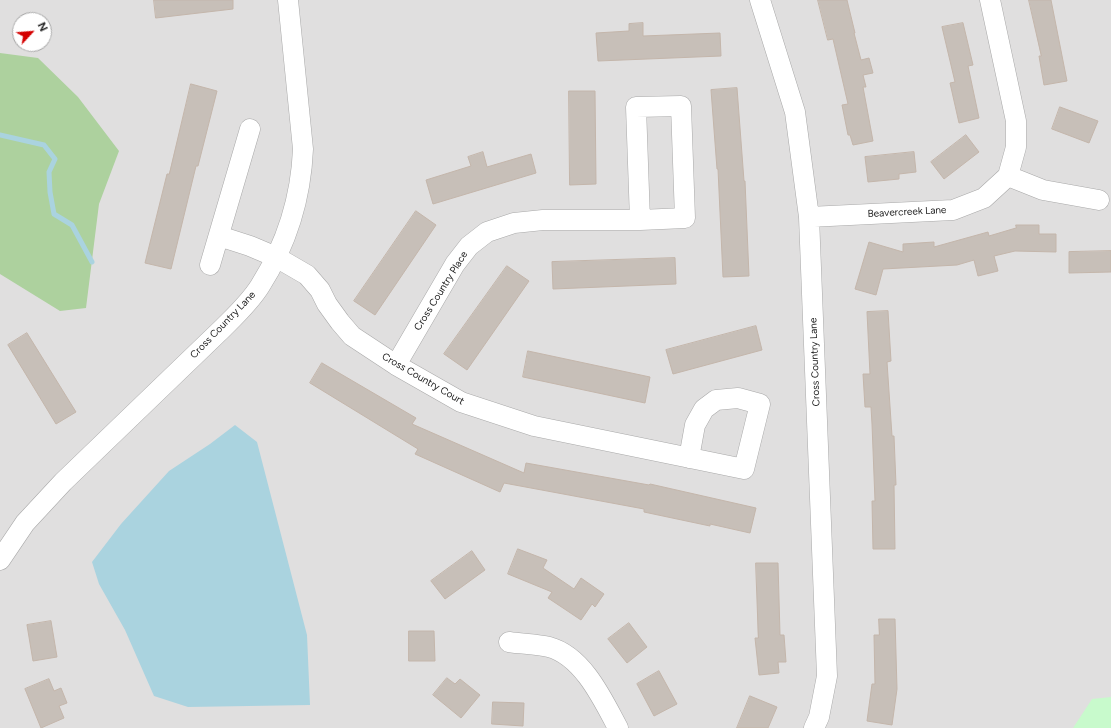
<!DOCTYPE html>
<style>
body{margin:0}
#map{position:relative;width:1111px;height:728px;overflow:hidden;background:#f2efe9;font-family:Figtree,sans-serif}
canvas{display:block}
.north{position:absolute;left:12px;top:12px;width:40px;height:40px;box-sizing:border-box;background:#fff;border:1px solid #a7a7a7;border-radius:50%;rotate:64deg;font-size:11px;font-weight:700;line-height:16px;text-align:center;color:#222}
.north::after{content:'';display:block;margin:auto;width:14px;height:18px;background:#d40000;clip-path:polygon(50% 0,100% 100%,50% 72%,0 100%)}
</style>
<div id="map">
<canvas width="1111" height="728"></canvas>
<div class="north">N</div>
</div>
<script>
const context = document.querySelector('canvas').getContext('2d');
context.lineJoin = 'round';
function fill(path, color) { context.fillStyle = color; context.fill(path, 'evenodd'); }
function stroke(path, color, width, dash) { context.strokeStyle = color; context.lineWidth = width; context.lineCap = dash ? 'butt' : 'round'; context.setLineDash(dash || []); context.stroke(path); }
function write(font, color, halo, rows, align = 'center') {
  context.font = font + ' Figtree,sans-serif'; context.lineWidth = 3; context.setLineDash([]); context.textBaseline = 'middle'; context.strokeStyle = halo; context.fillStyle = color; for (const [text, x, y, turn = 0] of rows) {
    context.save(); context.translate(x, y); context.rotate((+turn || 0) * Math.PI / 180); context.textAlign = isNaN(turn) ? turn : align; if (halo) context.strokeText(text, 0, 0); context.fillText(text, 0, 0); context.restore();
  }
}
const residential = new Path2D(`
 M 0,0 L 1111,0 L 1111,728 L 0,728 ZM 20,20 L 44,20 L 44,44 L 20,44 Z`);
const forest = new Path2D(`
 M 0,53 L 38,58 L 78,97 L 119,151 L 99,204 L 86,308 L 60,311 L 0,274 Z`);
const park = new Path2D(`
 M 1111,697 L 1111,728 L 1073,728 L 1092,699 Z`);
const water = new Path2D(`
 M 235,425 L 257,442 L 307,635 L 310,705 L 188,707 L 154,696 L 125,630 L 99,584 L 92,562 L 121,524 L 169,471 L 210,444 Z`);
const stream = new Path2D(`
 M 0,135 L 44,145 L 55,159 L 49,172 L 50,192 L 54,214 L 72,225 L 92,262`);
const building = new Path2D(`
 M 154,0 L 233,0 L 233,9 L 156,18 Z
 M 818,0 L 847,0 L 855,33 L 854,33 L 861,60 L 869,58 L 873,73 L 863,75 L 866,87 L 863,87 L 873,141 L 853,145 L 850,135 L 848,135 L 842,105 L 848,104 L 833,39 L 828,40 Z
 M 1029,0 L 1051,0 L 1067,81 L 1044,85 L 1039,56 L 1041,56 Z
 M 643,23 L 643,36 L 720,33 L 721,56 L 598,61 L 596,33 L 629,31 L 629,24 Z
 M 963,23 L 973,65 L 968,66 L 979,118 L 959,123 L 950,83 L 955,82 L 942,27 Z
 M 191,84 L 217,91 L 198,166 L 196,166 L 171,269 L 145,263 L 167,174 L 169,174 Z
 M 737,88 L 744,181 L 745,181 L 749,276 L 723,277 L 718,169 L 717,169 L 711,90 Z
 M 569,91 L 595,91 L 596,184 L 570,185 Z
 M 1060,107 L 1098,121 L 1089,143 L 1052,129 Z
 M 966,135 L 979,152 L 944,179 L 931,162 Z
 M 483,152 L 487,167 L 531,154 L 536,173 L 433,204 L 426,180 L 471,166 L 468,157 Z
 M 914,152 L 916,172 L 899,174 L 899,179 L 868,182 L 865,157 Z
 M 416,211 L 436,225 L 375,315 L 354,301 Z
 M 1016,225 L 1039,225 L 1039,234 L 1056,234 L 1056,252 L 1015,251 L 994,256 L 998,271 L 978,276 L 974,260 L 957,265 L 883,269 L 876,295 L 855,289 L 869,242 L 903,252 L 903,244 L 934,242 L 934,247 L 988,232 L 989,236 L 1016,228 Z
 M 1111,251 L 1111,272 L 1069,273 L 1069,252 Z
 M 675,258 L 676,284 L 553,289 L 552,262 Z
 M 507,266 L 529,281 L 467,370 L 444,354 Z
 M 888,311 L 891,361 L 887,362 L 892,436 L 894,436 L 896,485 L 894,485 L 895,549 L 873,549 L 872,501 L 875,501 L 872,424 L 871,407 L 865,407 L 863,374 L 870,374 L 867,312 Z
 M 756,326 L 762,350 L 673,374 L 666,350 Z
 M 27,333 L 76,412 L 56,424 L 8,345 Z
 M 528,351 L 650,377 L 645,403 L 523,377 Z
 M 322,363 L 416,418 L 412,424 L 524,473 L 526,463 L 649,485 L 650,484 L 756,508 L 750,533 L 710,524 L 710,526 L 644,512 L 644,509 L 504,483 L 500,492 L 415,454 L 418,449 L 310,383 Z
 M 518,549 L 547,560 L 543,568 L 574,589 L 581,578 L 604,594 L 595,607 L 592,604 L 581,620 L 548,598 L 552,592 L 508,574 Z
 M 472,551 L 485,570 L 445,599 L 431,581 Z
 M 756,563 L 778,563 L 780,635 L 784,635 L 786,662 L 778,662 L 779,673 L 759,675 L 755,638 L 758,638 Z
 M 879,619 L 895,619 L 897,689 L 892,725 L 867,721 L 872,684 L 875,684 L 874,635 L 879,635 Z
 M 51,621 L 57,657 L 33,661 L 27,625 Z
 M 629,623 L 647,647 L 627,663 L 608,639 Z
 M 409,631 L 434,631 L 435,661 L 409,661 Z
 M 659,671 L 677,704 L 654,716 L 637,684 Z
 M 447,678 L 455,684 L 460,679 L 480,695 L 461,718 L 433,695 Z
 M 49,679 L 54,691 L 61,688 L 67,703 L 59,706 L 64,718 L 41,728 L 25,689 Z
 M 750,696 L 777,707 L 768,728 L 737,728 Z
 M 493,702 L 524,703 L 523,726 L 492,724 Z`);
const minor = new Path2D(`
 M 760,0 L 795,112 L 809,217 L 827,676 L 819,717 L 814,728
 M 1008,176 L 1043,190 L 1099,200
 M 809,217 L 953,210 L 984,198 L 1008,176 L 1016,147 L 1016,121 L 990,0
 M 219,236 L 250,246 L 276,257 L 307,275 L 320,290 L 327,304 L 340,322 L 352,336 L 396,365 L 461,402 L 534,426 L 744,469 L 760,404 L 738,398 L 716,400 L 704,409 L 695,425 L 689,458
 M 210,265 L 250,129
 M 396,365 L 455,264 L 469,246 L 487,232 L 514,223 L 543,220 L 640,220 L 685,218 L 681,106 L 636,107 L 640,220
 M 0,560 L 25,523 L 63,482 L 223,328 C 236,315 250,302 260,286 C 286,245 301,198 303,149 L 288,0
 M 509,642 C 522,644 537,644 549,647 C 583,656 603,700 618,728`);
const streetNames = [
 ["Beavercreek Lane",907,212,-3],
 ["Cross Country Place",441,291,-58],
 ["Cross Country Lane",223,325,-46],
 ["Cross Country Lane",815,362,-92],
 ["Cross Country Court",423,379,30]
];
fill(residential, '#e0dfdf');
fill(forest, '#add19e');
fill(park, '#c8facc');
fill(water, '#aad3df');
stroke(stream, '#aad3df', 5);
fill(building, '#c7bfb8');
stroke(building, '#c4b6ab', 1);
stroke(minor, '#a9a9a9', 21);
stroke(minor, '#fff', 20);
write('10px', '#222', '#fff', streetNames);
</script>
